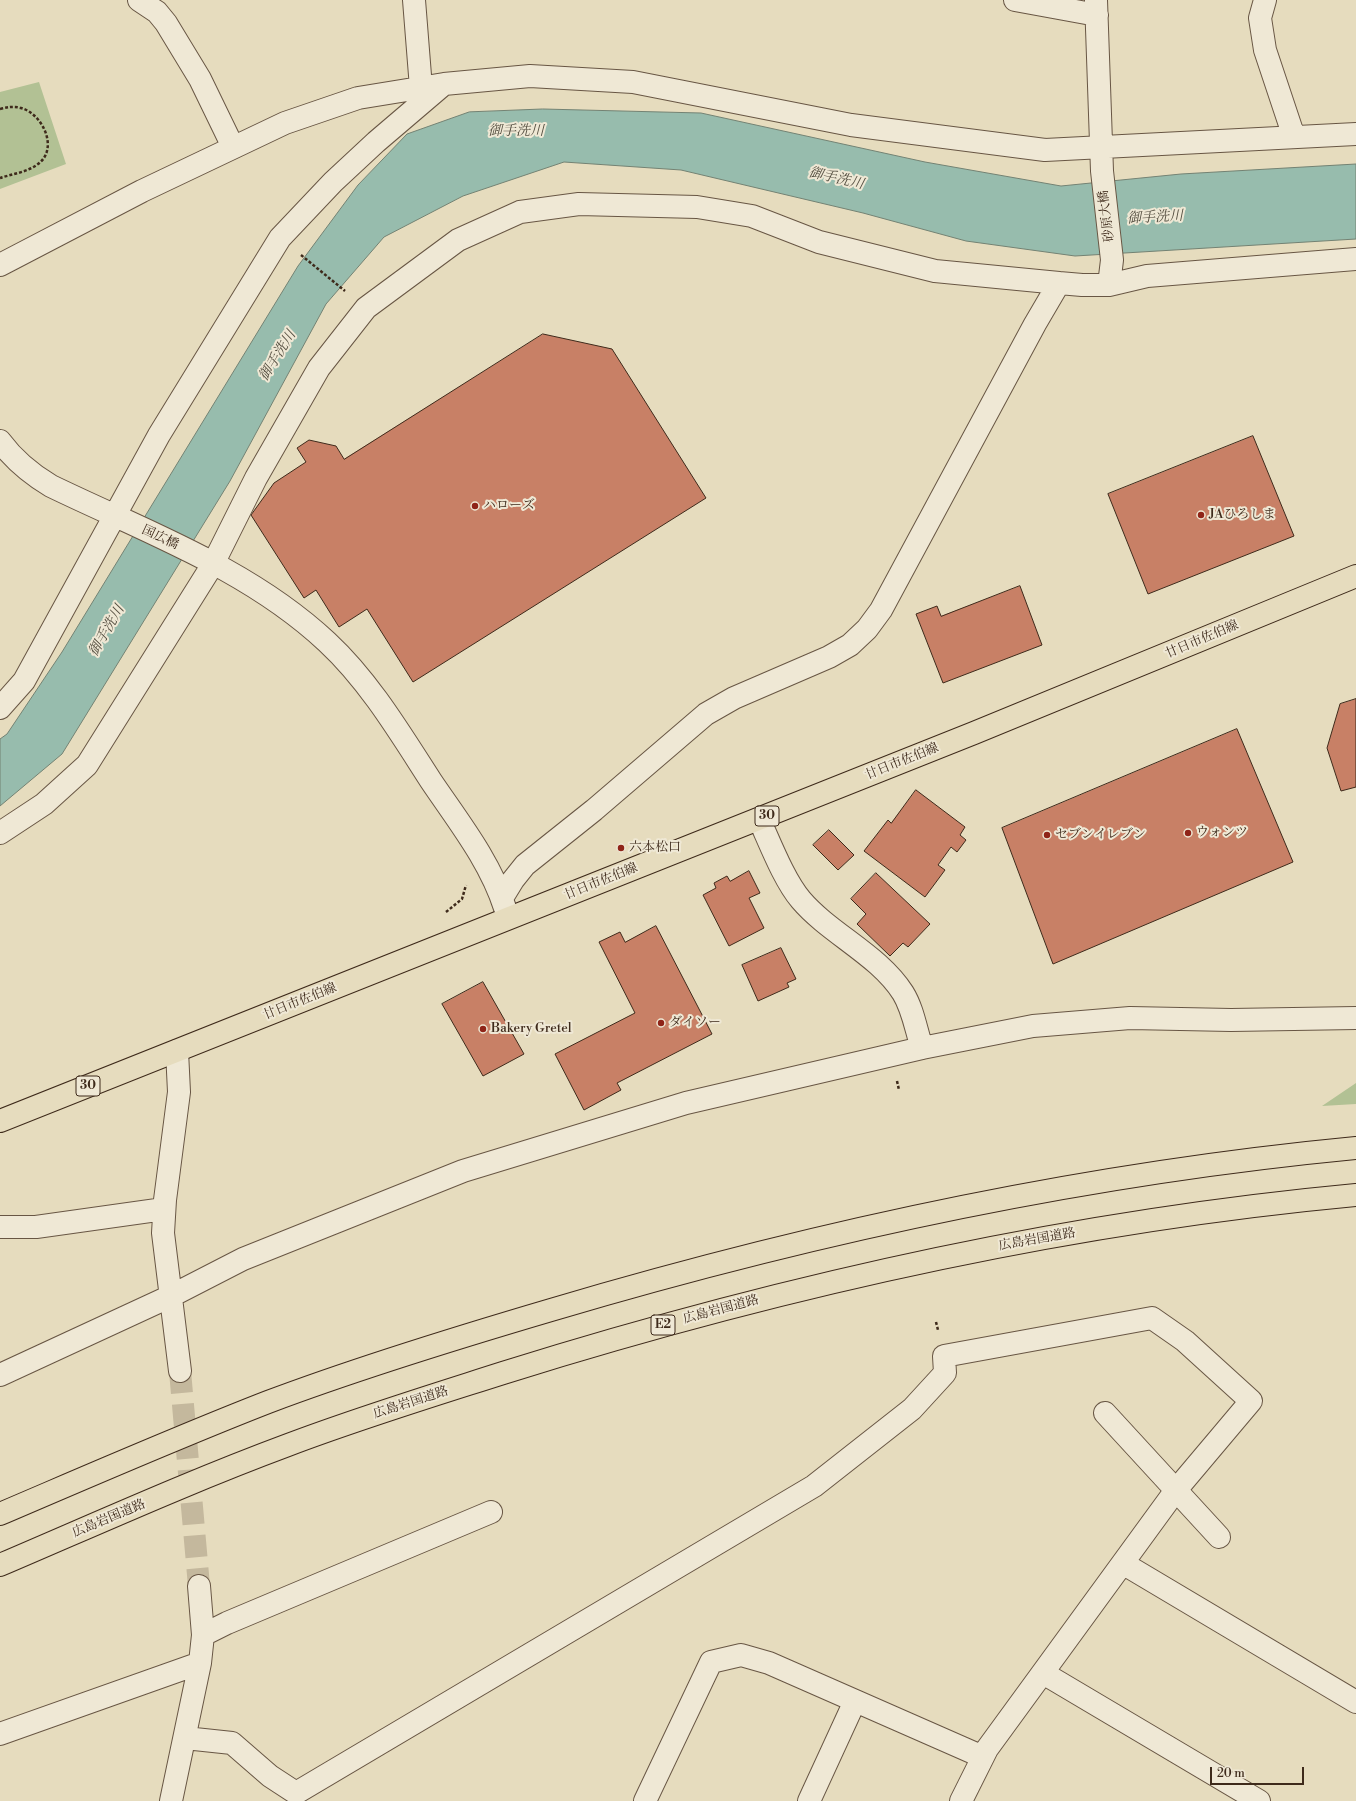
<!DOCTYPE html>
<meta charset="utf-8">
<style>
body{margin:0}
#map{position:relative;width:1356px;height:1801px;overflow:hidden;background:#e6dcbe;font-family:"Libre Bodoni",serif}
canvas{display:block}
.scale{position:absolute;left:1210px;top:1767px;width:94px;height:18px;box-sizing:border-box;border:2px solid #3e2a1b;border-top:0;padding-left:5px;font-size:12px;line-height:14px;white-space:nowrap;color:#3e2a1b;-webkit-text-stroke:3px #efe8d5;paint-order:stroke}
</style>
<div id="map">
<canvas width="1356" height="1801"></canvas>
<div class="scale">20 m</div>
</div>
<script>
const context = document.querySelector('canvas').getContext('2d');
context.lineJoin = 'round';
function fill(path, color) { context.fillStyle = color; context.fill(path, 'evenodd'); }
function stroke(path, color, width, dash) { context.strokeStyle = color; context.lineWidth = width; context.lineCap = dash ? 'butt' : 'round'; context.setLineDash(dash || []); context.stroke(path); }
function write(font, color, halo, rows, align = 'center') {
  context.font = font + ' "Libre Bodoni","Noto Serif JP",serif'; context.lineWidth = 4; context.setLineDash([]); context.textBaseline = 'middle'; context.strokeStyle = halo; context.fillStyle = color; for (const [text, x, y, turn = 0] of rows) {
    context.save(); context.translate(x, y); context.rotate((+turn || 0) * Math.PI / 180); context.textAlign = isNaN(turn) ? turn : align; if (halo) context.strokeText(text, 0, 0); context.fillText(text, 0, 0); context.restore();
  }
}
const green = new Path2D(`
 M 39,82 L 66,164 L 0,189 L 0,92 Z
 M 1356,1083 L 1356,1104 L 1322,1106 Z`);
const water = new Path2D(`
 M 543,109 L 701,113 L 925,162 L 1061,186 L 1181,174 L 1356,164 L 1356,239 L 1075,256 L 966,241 L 863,213 L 681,170 L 564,162 L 463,196 L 384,237 L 326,304 L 230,481 L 62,754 L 0,806 L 0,739 L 7,734 L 62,652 L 298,266 L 358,185 L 407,134 L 469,112 Z`);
const building = new Path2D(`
 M 543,334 L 612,349 L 706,498 L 413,682 L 367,609 L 339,627 L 316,590 L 304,598 L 251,515 L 274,483 L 306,462 L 297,448 L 309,440 L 336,446 L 344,459 Z
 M 1253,436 L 1294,536 L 1148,594 L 1108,494 Z
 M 1020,586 L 1042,645 L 943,683 L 916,614 L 937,606 L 941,616 Z
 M 1356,699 L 1356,787 L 1341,791 L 1327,748 L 1340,704 Z
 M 1237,729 L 1293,862 L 1053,964 L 1002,828 Z
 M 916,790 L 965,827 L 960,835 L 966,840 L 957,852 L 951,847 L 938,865 L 945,870 L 925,897 L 864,851 L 888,820 L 891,823 Z
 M 829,830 L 854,855 L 838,870 L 813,845 Z
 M 749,871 L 760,893 L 749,898 L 764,928 L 729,946 L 703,895 L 716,888 L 714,883 L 727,876 L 730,881 Z
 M 876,873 L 930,924 L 908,947 L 903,943 L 890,956 L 857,924 L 866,914 L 851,899 Z
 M 656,926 L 712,1034 L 617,1083 L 621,1090 L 584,1110 L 555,1054 L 635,1013 L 599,942 L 620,932 L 625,942 Z
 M 781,948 L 796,979 L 787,983 L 789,987 L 758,1001 L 742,965 Z
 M 483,982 L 524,1054 L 483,1076 L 442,1004 Z`);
const minorTunnel = new Path2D(`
 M 180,1371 L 199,1586`);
const path = new Path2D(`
 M 0,109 C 8,107 14,106 21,108 C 43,114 59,149 38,164 C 28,172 12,174 0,178
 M 301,255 L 345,291
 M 446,912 L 462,899 L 466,885
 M 897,1081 L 899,1090
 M 936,1322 L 938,1330`);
const minor = new Path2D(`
 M 139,0 L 157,12 L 166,23 L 200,79 L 233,147
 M 414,0 L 421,88
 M 1015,0 L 1097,15
 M 1265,0 L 1260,18 L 1265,50 L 1294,137
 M 0,265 L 142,191 L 285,123 L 358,98 L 444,84 L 530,76 L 633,82 L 851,125 L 1045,150 L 1356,134
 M 1109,285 L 1147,276 L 1356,259
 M 0,441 C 14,460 31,474 51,486 C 146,532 249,569 327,642 C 369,681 400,733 431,781 C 458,821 490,861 505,908
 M 0,708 L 24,681 L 159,435 L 280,238 L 333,182 L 376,142 L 444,84
 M 759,819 C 770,843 784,880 801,900 C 830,934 879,955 903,993 C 913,1009 916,1030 922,1048
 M 0,833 L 44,804 L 87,765 L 213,564 L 256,478 L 319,368 L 366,308 L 458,240 L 520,212 L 579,204 L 697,207 L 752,216 L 819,242 L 935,271 L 1059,283
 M 502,898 L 513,880 L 525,865 L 594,810 L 706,714 L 734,698 L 829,657 L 850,645 L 867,629 L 881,610 L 1035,324 L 1059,283 L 1082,285 L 1109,285 L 1112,260 L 1102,171 L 1096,0
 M 177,1051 L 179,1092 L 165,1200 L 163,1233 L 180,1371
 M 0,1227 L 36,1227 L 164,1209
 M 0,1375 L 171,1296 L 243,1259 L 463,1171 L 686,1103 L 922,1048 L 1033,1026 L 1130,1018 L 1231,1020 L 1356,1018
 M 1105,1413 L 1219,1537
 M 1124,1564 L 1356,1702
 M 203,1635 L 227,1623 L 491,1512
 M 1043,1673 L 1259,1801
 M 0,1734 L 200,1663
 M 185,1738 L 232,1743 L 270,1776 L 296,1793 L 814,1486 L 912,1409 L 945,1373 L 944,1356 L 1152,1318 L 1185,1341 L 1251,1401 L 1176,1490 L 987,1749 L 961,1801
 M 171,1801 L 200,1663 L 203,1635 L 199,1586
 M 645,1801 L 711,1662 L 741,1655 L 769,1663 L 983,1757
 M 809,1801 L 855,1701`);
const major = new Path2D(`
 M 0,1121 L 974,733 L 1356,576`);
const highway = new Path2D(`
 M 0,1514 C 89,1476 178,1437 268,1402 C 361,1367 456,1338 551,1310 C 814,1232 1083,1174 1356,1148
 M 0,1565 C 96,1524 191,1481 288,1445 C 359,1418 431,1396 503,1373 C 781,1286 1066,1222 1356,1195`);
const markers = [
 [475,506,4,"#8f2418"],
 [1201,515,4,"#8f2418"],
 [1188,833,4,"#8f2418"],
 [1047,835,4,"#8f2418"],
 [621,848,4,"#8f2418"],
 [661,1023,4,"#8f2418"],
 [483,1029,4,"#8f2418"]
];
const shields = [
 [767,816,24],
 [88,1086,24],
 [663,1325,24]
];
const shieldNames = [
 ["30",767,816],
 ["30",88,1086],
 ["E2",663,1325]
];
const streetNames = [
 ["砂原大橋",1107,216,-97],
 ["国広橋",160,538,25],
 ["廿日市佐伯線",1202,640,-23],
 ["廿日市佐伯線",902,762,-22],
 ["廿日市佐伯線",601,882,-22],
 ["廿日市佐伯線",300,1002,-22],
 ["広島岩国道路",1037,1240,-10],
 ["広島岩国道路",721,1310,-15],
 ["広島岩国道路",411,1403,-18],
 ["広島岩国道路",109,1519,-23]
];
const poiNames = [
 ["ハローズ",483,506],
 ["JAひろしま",1209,515],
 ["ウォンツ",1196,833],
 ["セブンイレブン",1055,835],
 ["六本松口",629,848],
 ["ダイソー",669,1023],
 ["Bakery Gretel",491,1029]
];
const waterNames = [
 ["御手洗川",516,132],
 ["御手洗川",836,179,13],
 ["御手洗川",1155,218,-3],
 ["御手洗川",278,356,-58],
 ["御手洗川",107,631,-60]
];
fill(green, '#b2c194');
fill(water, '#97bcad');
stroke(water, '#738273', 1);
fill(building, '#c88066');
stroke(building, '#3e2a1b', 1);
stroke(minorTunnel, '#c4b89d', 22, [22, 11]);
stroke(minor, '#685644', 24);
stroke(major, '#3e2a1b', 24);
stroke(highway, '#3e2a1b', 24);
stroke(path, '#3e2a1b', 2.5, [3, 2]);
stroke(minor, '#efe8d5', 22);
stroke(major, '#e6dcbe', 22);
stroke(highway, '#e6dcbe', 22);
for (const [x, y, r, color] of markers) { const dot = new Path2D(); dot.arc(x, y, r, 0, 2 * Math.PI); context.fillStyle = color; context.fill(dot); stroke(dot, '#efe8d5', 1.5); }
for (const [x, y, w] of shields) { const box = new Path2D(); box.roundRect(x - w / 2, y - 10, w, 20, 3); context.fillStyle = '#efe8d5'; context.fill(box); stroke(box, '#3e2a1b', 1); }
write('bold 12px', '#3e2a1b', null, shieldNames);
write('13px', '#3e2a1b', '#efe8d5', streetNames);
write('13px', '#3e2a1b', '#efe8d5', poiNames, 'left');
write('italic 14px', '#544e40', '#efe8d5', waterNames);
</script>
